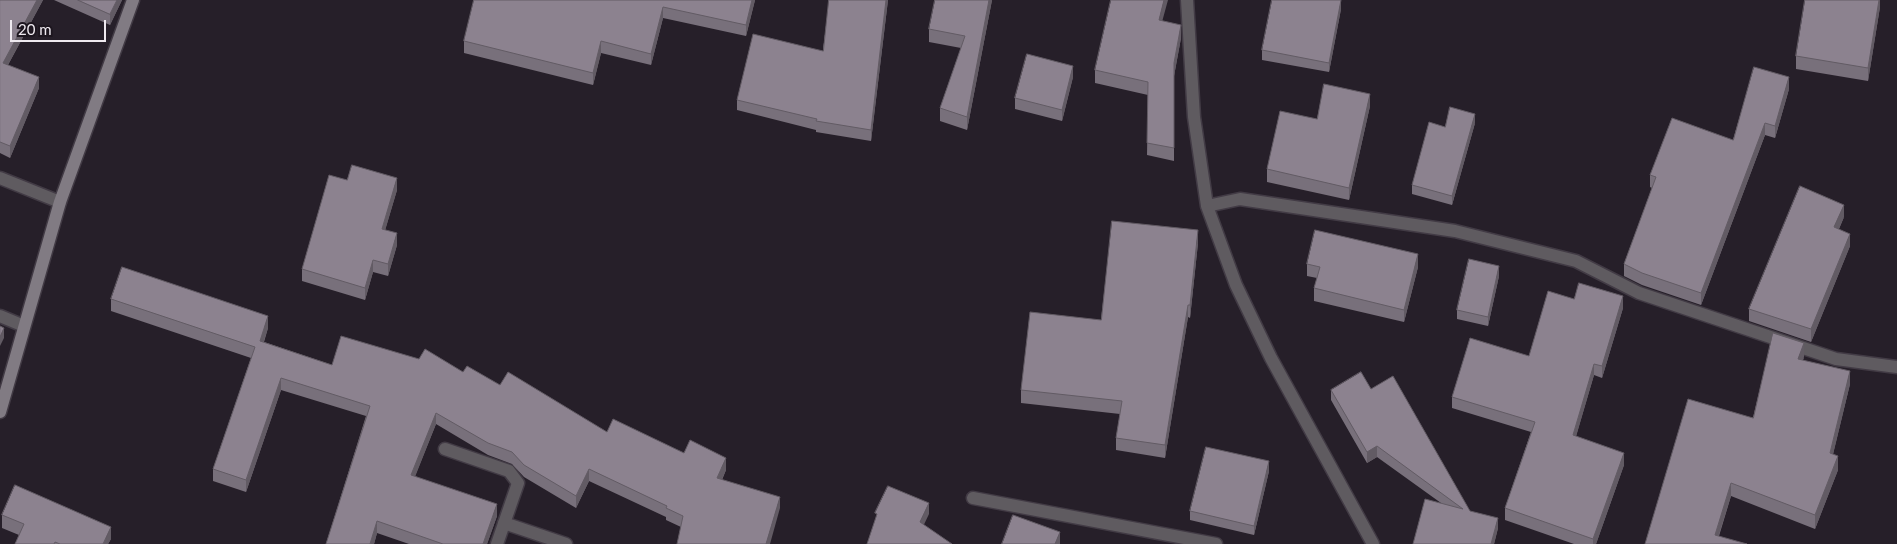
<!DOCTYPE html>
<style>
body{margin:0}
#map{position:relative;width:1897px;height:544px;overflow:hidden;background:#261f29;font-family:Lato,sans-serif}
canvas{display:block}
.scale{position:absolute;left:10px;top:20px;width:96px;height:22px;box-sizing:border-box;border:2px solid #efeaf0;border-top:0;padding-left:6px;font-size:15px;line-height:18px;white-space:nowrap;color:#efeaf0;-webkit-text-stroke:4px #1d161f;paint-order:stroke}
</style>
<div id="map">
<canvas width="1897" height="544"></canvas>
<div class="scale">20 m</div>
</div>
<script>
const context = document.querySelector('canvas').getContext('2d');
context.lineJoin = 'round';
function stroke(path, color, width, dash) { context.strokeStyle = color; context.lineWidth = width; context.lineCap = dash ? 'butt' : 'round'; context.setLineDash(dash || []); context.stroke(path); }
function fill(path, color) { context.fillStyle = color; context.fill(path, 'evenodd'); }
const street = new Path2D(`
 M 1187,0 L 1194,117 L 1207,206 L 1236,285 L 1271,358 L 1373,544
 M 0,178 L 60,202
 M 1207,206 L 1240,199 L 1455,231 L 1576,261 L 1639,293 L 1836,359 L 1897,367
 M 0,316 L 24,326
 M 445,449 L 509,471 L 518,483 L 497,544
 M 973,498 L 1216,544
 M 504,523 L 566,544`);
const secondary = new Path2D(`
 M 0,412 L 60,202 L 133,0`);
const wall = new Path2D(`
 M 0,0 L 43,0 L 8,65 L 39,88 L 10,158 L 0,153 Z
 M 54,0 L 122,0 L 110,25 Z
 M 474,0 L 755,0 L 746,36 L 663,18 L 651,65 L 601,53 L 593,85 L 464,53 L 464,41 Z
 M 829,0 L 888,0 L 871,141 L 816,132 L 816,130 L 737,110 L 737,100 L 823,51 Z
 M 992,0 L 967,130 L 940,121 L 940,108 L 961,48 L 929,42 L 929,29 Z
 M 1880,0 L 1880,7 L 1868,81 L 1796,69 L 1796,56 Z
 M 1341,9 L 1329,72 L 1262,60 L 1262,50 Z
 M 1162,21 L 1181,38 L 1174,76 L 1174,161 L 1147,155 L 1148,95 L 1095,83 L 1095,70 Z
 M 1073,77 L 1062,121 L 1015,109 L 1015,98 Z
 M 1789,89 L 1775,138 L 1765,135 L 1701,305 L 1642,285 L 1624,276 L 1624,264 L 1652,188 L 1650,187 L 1650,175 L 1733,140 Z
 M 1370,106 L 1349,200 L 1267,182 L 1267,169 L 1317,119 Z
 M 1475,123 L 1452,205 L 1412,194 L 1412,185 Z
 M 347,180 L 397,190 L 385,230 L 397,245 L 388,276 L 373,272 L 365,300 L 302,281 L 302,269 Z
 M 1844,217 L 1839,229 L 1850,246 L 1811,342 L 1749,321 L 1749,309 Z
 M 1198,243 L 1190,318 L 1188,317 L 1165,458 L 1116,450 L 1116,438 L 1120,414 L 1021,403 L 1021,390 L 1101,320 Z
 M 1307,264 L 1418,267 L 1404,322 L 1314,301 L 1314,288 L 1317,278 L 1307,276 Z
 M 1499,276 L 1488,326 L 1457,319 L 1457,310 Z
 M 111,299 L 268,328 L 264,342 L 332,365 L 419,359 L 463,372 L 500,385 L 607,432 L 684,453 L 726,470 L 722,480 L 780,508 L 681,527 L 666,520 L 666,517 L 589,481 L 576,508 L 524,477 L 512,464 L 488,455 L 436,424 L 415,476 L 497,516 L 487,544 L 409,544 L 377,533 L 374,544 L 326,544 L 366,416 L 281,390 L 246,492 L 213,481 L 213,469 L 251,358 L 111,311 Z
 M 1574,299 L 1623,308 L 1602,378 L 1594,375 L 1576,436 L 1624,465 L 1596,544 L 1574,544 L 1505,520 L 1505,508 L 1531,432 L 1452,408 L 1452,397 L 1529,356 Z
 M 1804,357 L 1803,360 L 1850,384 L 1833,454 L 1838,470 L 1815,529 L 1731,496 L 1719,536 L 1645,544 Z
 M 1371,389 L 1470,511 L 1498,528 L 1494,544 L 1413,544 L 1441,503 L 1377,457 L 1367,463 L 1331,400 L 1331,390 Z
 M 1269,471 L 1254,535 L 1190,520 L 1190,511 Z
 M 2,515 L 111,539 L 108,544 L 15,544 L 19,535 L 2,528 Z`);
const shadedWall = new Path2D(`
 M 37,0 L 43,0 L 3,74 L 3,63 Z
 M 117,0 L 122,0 L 110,25 L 110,14 Z
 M 752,0 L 755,0 L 746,36 L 746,25 Z
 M 886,0 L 888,0 L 871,141 L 871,130 Z
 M 989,0 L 992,0 L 967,130 L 967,117 Z
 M 1164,0 L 1168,0 L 1159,33 L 1159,20 Z
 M 1341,0 L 1341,9 L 1329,72 L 1329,63 Z
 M 1879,0 L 1880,0 L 1880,7 L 1868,81 L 1868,68 Z
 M 663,7 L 663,18 L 651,65 L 651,54 Z
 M 1181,25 L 1181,38 L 1174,76 L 1174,161 L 1174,63 Z
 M 601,41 L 601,53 L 593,85 L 593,73 Z
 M 1073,66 L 1073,77 L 1062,121 L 1062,110 Z
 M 39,77 L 39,88 L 10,158 L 10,146 Z
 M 1789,77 L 1789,89 L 1775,138 L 1775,126 Z
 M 1370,94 L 1370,106 L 1349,200 L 1349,188 Z
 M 1475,114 L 1475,123 L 1452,205 L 1452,196 Z
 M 1765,123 L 1765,135 L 1701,305 L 1701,293 Z
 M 397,178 L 397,190 L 382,241 L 382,229 Z
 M 1844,205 L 1844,217 L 1834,240 L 1834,227 Z
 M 1198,230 L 1198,243 L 1190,318 L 1190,305 Z
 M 397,233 L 397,245 L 388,276 L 388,264 Z
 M 1850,234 L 1850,246 L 1811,342 L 1811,329 Z
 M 1418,254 L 1418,267 L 1404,322 L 1404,310 Z
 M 373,260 L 373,272 L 365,300 L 365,288 Z
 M 1499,266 L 1499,276 L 1488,326 L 1488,317 Z
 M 1623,296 L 1623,308 L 1602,378 L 1602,366 Z
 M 1188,305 L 1188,317 L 1165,458 L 1165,445 Z
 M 268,316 L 268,328 L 260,353 L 260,341 Z
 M 4,328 L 4,338 L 0,346 L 0,337 Z
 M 1804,343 L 1804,357 L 1798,372 L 1798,359 Z
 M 1594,364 L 1594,375 L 1573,447 L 1573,435 Z
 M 1850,371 L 1850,384 L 1830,467 L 1830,453 Z
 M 281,378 L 281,390 L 246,492 L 246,480 Z
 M 436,413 L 436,424 L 411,487 L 411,475 Z
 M 1377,446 L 1377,457 L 1367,463 L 1367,452 Z
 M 1624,453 L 1624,465 L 1596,544 L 1593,544 L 1593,539 Z
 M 1838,456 L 1838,470 L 1815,529 L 1815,515 Z
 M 726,458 L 726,470 L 717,490 L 717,478 Z
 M 1269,461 L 1269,471 L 1254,535 L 1254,526 Z
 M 589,469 L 589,481 L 576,508 L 576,496 Z
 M 1731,483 L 1731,496 L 1716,544 L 1715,535 Z
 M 780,497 L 780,508 L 770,544 L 766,544 Z
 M 929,503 L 929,514 L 920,533 L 920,522 Z
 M 497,504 L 497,516 L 487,544 L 483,544 Z
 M 1498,518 L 1498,528 L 1494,544 L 1491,544 Z
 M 377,521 L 377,533 L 374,544 L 370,544 Z
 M 111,527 L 111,539 L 108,544 L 103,544 Z
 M 1060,532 L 1060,544 L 1055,544 Z`);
const building = new Path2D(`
 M 0,0 L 37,0 L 3,63 L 39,77 L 10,146 L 0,142 Z
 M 78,0 L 117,0 L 110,14 Z
 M 474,0 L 752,0 L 746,25 L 663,7 L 651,54 L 601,41 L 593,73 L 464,41 Z
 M 829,0 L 886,0 L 871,130 L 816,121 L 817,119 L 737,100 L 753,34 L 823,51 Z
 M 935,0 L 989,0 L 967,117 L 940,108 L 965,36 L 929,29 Z
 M 1111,0 L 1164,0 L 1159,20 L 1181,25 L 1174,63 L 1174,148 L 1147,143 L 1148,82 L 1095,70 Z
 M 1272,0 L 1341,0 L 1329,63 L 1262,50 Z
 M 1805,0 L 1879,0 L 1868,68 L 1796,56 Z
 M 1027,54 L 1073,66 L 1062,110 L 1015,98 Z
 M 1754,67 L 1789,77 L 1775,126 L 1765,123 L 1701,293 L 1642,273 L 1624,264 L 1656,177 L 1650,175 L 1672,118 L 1733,140 Z
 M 1324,84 L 1370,94 L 1349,188 L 1267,169 L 1280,111 L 1317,119 Z
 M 1450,107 L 1475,114 L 1452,196 L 1412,185 L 1429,122 L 1445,127 Z
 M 352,165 L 397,178 L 382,229 L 397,233 L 388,264 L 373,260 L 365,288 L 302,269 L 329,175 L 347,180 Z
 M 1800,186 L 1844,205 L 1834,227 L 1850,234 L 1811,329 L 1749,309 Z
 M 1112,221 L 1198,230 L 1190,305 L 1188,305 L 1165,445 L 1116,438 L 1122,401 L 1021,390 L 1030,312 L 1101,320 Z
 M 1315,230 L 1418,254 L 1404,310 L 1314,288 L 1320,267 L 1307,264 Z
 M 1469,259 L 1499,266 L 1488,317 L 1457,310 Z
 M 122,267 L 268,316 L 260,341 L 332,365 L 341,336 L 419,359 L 425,349 L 463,372 L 467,366 L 500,385 L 508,372 L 607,432 L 613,419 L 684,453 L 690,440 L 726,458 L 717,478 L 780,497 L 766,544 L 677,544 L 683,516 L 666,508 L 667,506 L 589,469 L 576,496 L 524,465 L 512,452 L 488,443 L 436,413 L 411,475 L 497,504 L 483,544 L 443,544 L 377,521 L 370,544 L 326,544 L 370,406 L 281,378 L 246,480 L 213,469 L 255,347 L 111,299 Z
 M 1579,283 L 1623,296 L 1602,366 L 1594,364 L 1573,435 L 1624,453 L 1593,539 L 1505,508 L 1535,422 L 1452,397 L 1470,338 L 1529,356 L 1548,291 L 1574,299 Z
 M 0,326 L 4,328 L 0,337 Z
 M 1773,333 L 1804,343 L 1798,359 L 1850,371 L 1830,453 L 1838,456 L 1815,515 L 1731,483 L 1715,535 L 1747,544 L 1645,544 L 1688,399 L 1753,418 Z
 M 1361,372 L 1371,389 L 1393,376 L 1470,511 L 1498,518 L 1491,544 L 1413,544 L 1425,499 L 1463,509 L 1377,446 L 1367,452 L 1331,390 Z
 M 1206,447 L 1269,461 L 1254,526 L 1190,511 Z
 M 15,485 L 111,527 L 103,544 L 60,544 L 55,542 L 54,544 L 15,544 L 24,524 L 2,515 Z
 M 888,486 L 929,503 L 920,522 L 952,544 L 867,544 L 877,514 L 875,513 Z
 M 1013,515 L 1060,532 L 1055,544 L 1002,544 Z`);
stroke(street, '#423b45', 15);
stroke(secondary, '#423b45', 15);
stroke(street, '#5f5b60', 12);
stroke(secondary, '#817b83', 12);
fill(wall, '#78707b');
fill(shadedWall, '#625b64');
fill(building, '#8c828f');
stroke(building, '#625b64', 1);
</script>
